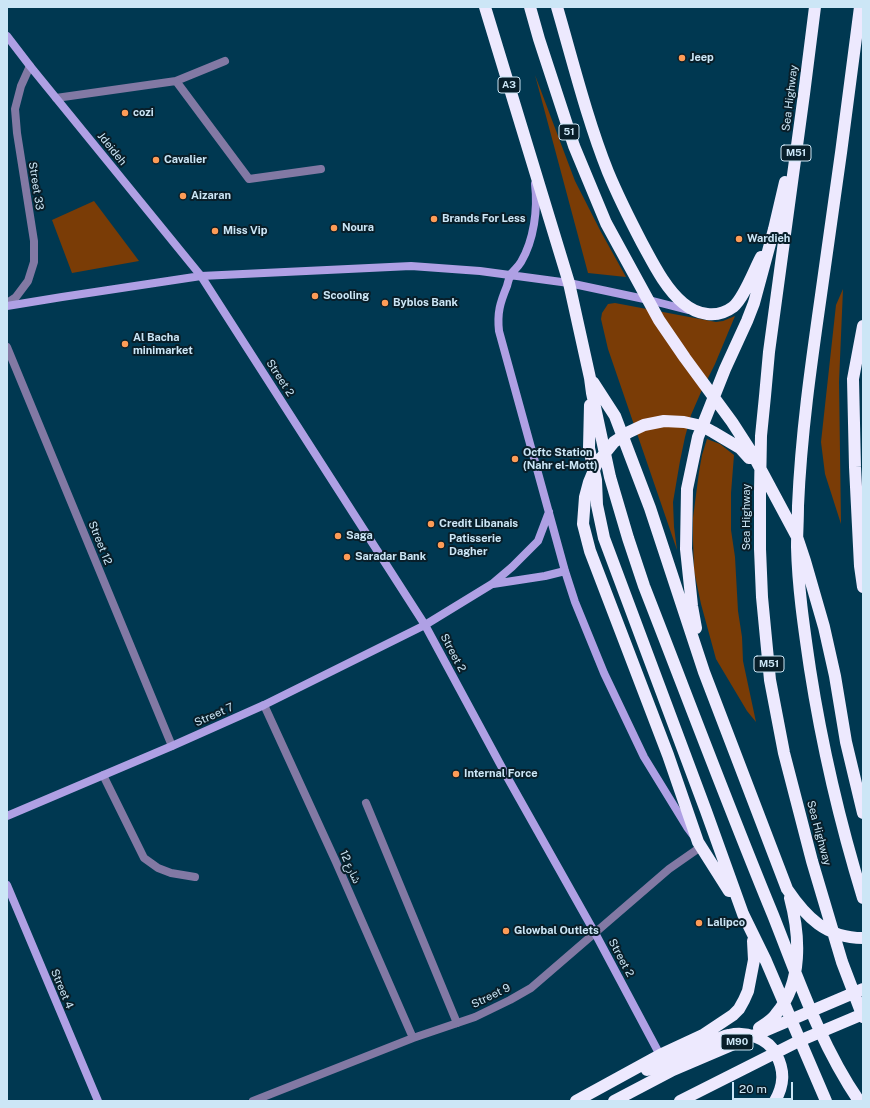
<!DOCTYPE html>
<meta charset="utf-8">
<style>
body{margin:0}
#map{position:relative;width:870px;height:1108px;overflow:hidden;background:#003851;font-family:"Public Sans",sans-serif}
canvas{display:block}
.frame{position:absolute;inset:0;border:8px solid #cce6f6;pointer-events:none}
.scale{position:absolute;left:732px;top:1082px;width:61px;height:18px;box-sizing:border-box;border:2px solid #cce6f6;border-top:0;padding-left:5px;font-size:12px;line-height:14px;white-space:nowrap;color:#cce6f6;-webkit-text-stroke:3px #081e29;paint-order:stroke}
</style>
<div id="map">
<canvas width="870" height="1108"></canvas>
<div class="frame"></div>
<div class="scale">20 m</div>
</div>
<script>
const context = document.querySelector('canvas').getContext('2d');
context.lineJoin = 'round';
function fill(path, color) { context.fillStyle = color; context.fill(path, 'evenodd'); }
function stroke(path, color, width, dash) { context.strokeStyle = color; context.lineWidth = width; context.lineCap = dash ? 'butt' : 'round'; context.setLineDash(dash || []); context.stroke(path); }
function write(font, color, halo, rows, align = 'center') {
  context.font = font + ' "Public Sans","Noto Sans Arabic",sans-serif'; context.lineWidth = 4; context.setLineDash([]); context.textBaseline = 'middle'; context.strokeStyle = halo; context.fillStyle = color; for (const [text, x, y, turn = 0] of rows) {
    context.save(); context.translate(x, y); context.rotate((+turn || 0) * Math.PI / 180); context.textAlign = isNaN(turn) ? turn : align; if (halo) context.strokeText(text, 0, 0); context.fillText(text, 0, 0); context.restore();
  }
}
const green = new Path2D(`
 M 535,75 L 575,181 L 601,232 L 626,277 L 588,273 Z
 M 94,201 L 139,261 L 72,273 L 52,220 Z
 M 843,289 L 839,382 L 841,524 L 825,474 L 821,442 L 836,305 Z
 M 615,303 L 716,322 L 723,321 L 735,316 L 715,364 L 701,392 L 691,415 L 685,437 L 680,461 L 673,502 L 674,527 L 677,550 L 608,349 L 601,319 L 602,313 L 608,304 Z
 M 707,439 L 720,444 L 734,455 L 731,493 L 731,530 L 735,557 L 738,611 L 742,637 L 743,661 L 756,722 L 747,711 L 716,659 L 701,604 L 694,571 L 693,540 L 693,518 L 699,472 L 702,455 Z`);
const lane = new Path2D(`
 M 103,775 L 144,858 L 158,868 L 171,873 L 195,877
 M 366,803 L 457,1023`);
const street = new Path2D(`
 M 176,81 L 249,179 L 321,169
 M 56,98 L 176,81 L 225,61
 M 7,303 L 16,297 L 28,281 L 34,262 L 34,241 L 17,133 L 15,109 L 21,86 L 30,66
 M 7,347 L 172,746
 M 264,705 L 336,862 L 413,1038
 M 253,1101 L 413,1038 L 475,1017 L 510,1000 L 531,988 L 669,869 L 702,846`);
const secondary = new Path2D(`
 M 7,36 L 30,66 L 201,276 L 425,625 L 506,775 L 595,933 L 660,1055
 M 535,184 C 538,209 534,240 521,262 C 518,267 514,270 511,274 C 509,278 508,282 507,286 C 500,303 497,313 499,331 L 565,571 L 575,602 L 604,673 L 644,757 L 687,827 L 693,835
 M 7,306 L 62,297 L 201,276 L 411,266 L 480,271 L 569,283 L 649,300 L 688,310
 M 493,584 L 545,576 L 565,571
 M 7,816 L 172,746 L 264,705 L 425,625 L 492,584 L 512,567 L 538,541 L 549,512
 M 7,885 L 98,1101`);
const highway = new Path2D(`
 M 485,7 L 569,283 L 590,378 L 592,393 L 610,477 L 628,538 L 644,586 C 687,696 728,806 773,915 C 798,978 820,1044 859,1101
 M 530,7 L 539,39 L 574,146 L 606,223 L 659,320 L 685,358 L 732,422 L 752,453 L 797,537 L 805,561 L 824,627 L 835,676 L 846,742 L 863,813
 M 557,7 C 573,62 587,119 608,172 C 618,196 630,220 642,243 C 653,263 665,288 683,303 C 697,315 717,319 733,307 C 744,298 754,270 761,257
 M 815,7 L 804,94 L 769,352 L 765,396 L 761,436 L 760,491 L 760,549 L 762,597 L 770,680 L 784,753 L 812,861 L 842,962 L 863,1017
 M 860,7 C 848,103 835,199 821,295 C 811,365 801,435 798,506 C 798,520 797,534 797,547 C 798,588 804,628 810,669 C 822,746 840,823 863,898
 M 863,326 L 853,379 L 855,467 L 860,566 L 863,587
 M 593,382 L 615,416 L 650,508 L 704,672 L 787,889 C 806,917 826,938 863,938
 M 590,405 L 589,448 L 596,480 L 597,505 L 604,538 L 706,811 L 743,914 L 766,961 L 826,1101
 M 696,628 L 692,606 L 686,549 L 687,489 L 698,437 L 725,369 L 747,321 L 754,303 L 774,229 L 785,182
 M 729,891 L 698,842 L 668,755 L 590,551 L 583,524 L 585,497 L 589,482 L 597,463 L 614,442 L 629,432 L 644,425 L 664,421 L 684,422 L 702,426 L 713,432 L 740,448 L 749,458
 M 759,1028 C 765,1024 772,1020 776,1014 C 803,983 800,935 790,898
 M 647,1070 C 664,1063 681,1057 698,1049 C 708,1045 718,1037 729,1035 C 746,1031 768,1038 776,1054 C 785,1071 784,1085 775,1101
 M 576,1101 L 660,1055 L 703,1035 L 733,1015 L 739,1009 L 744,1000 L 748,991 L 754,960 L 753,941
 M 614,1101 L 673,1070 L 863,989
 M 680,1101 L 799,1041 L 863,1014`);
const markers = [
 [682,58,4,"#fe9c57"],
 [125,113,4,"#fe9c57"],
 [156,160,4,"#fe9c57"],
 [183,196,4,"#fe9c57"],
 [434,219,4,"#fe9c57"],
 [334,228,4,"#fe9c57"],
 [215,231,4,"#fe9c57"],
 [739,239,4,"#fe9c57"],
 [315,296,4,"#fe9c57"],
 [385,303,4,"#fe9c57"],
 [125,344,4,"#fe9c57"],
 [515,459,4,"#fe9c57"],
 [431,524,4,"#fe9c57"],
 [338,536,4,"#fe9c57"],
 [441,545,4,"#fe9c57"],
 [347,557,4,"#fe9c57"],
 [456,774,4,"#fe9c57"],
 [699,923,4,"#fe9c57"],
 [506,931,4,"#fe9c57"]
];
const shields = [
 [509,85,22],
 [569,132,20],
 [796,153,30],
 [769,664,30],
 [737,1042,32]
];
const shieldNames = [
 ["A3",509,85],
 ["51",569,132],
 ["M51",796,153],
 ["M51",769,664],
 ["M90",737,1042]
];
const poiNames = [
 ["Jeep",690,58],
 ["cozi",133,113],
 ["Cavalier",164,160],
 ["Aizaran",191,196],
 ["Brands For Less",442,219],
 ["Noura",342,228],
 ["Miss Vip",223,231],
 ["Wardieh",747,239],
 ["Scooling",323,296],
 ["Byblos Bank",393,303],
 ["Al Bacha",133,338],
 ["minimarket",133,351],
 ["Ocftc Station",523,453],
 ["(Nahr el-Mott)",523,466],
 ["Credit Libanais",439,524],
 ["Saga",346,536],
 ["Patisserie",449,539],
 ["Dagher",449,552],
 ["Saradar Bank",355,557],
 ["Internal Force",464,774],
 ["Lalipco",707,923],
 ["Glowbal Outlets",514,931]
];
const streetNames = [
 ["Sea Highway",790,98,-83],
 ["Jdeideh",112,149,51],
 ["Street 33",36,186,81],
 ["Street 2",280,378,57],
 ["Sea Highway",747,517,-90],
 ["Street 12",100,543,68],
 ["Street 2",453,653,62],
 ["Street 7",214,715,-24],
 ["Sea Highway",819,833,75],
 ["شارع 12",350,867,66],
 ["Street 2",621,958,62],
 ["Street 4",62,989,67],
 ["Street 9",491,996,-26]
];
fill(green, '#7a3c06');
stroke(lane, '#8279a4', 8);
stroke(street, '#8279a4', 8);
stroke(secondary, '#afa0e4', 8);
stroke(highway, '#ede9fe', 12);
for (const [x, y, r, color] of markers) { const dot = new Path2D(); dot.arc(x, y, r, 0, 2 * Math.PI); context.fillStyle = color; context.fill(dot); stroke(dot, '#081e29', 1.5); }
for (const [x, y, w] of shields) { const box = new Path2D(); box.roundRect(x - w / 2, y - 8, w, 16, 3); context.fillStyle = '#081e29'; context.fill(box); stroke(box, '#cce6f6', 1); }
write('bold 10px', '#cce6f6', null, shieldNames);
write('bold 11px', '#cce6f6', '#081e29', poiNames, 'left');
write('11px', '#cce6f6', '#081e29', streetNames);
</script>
